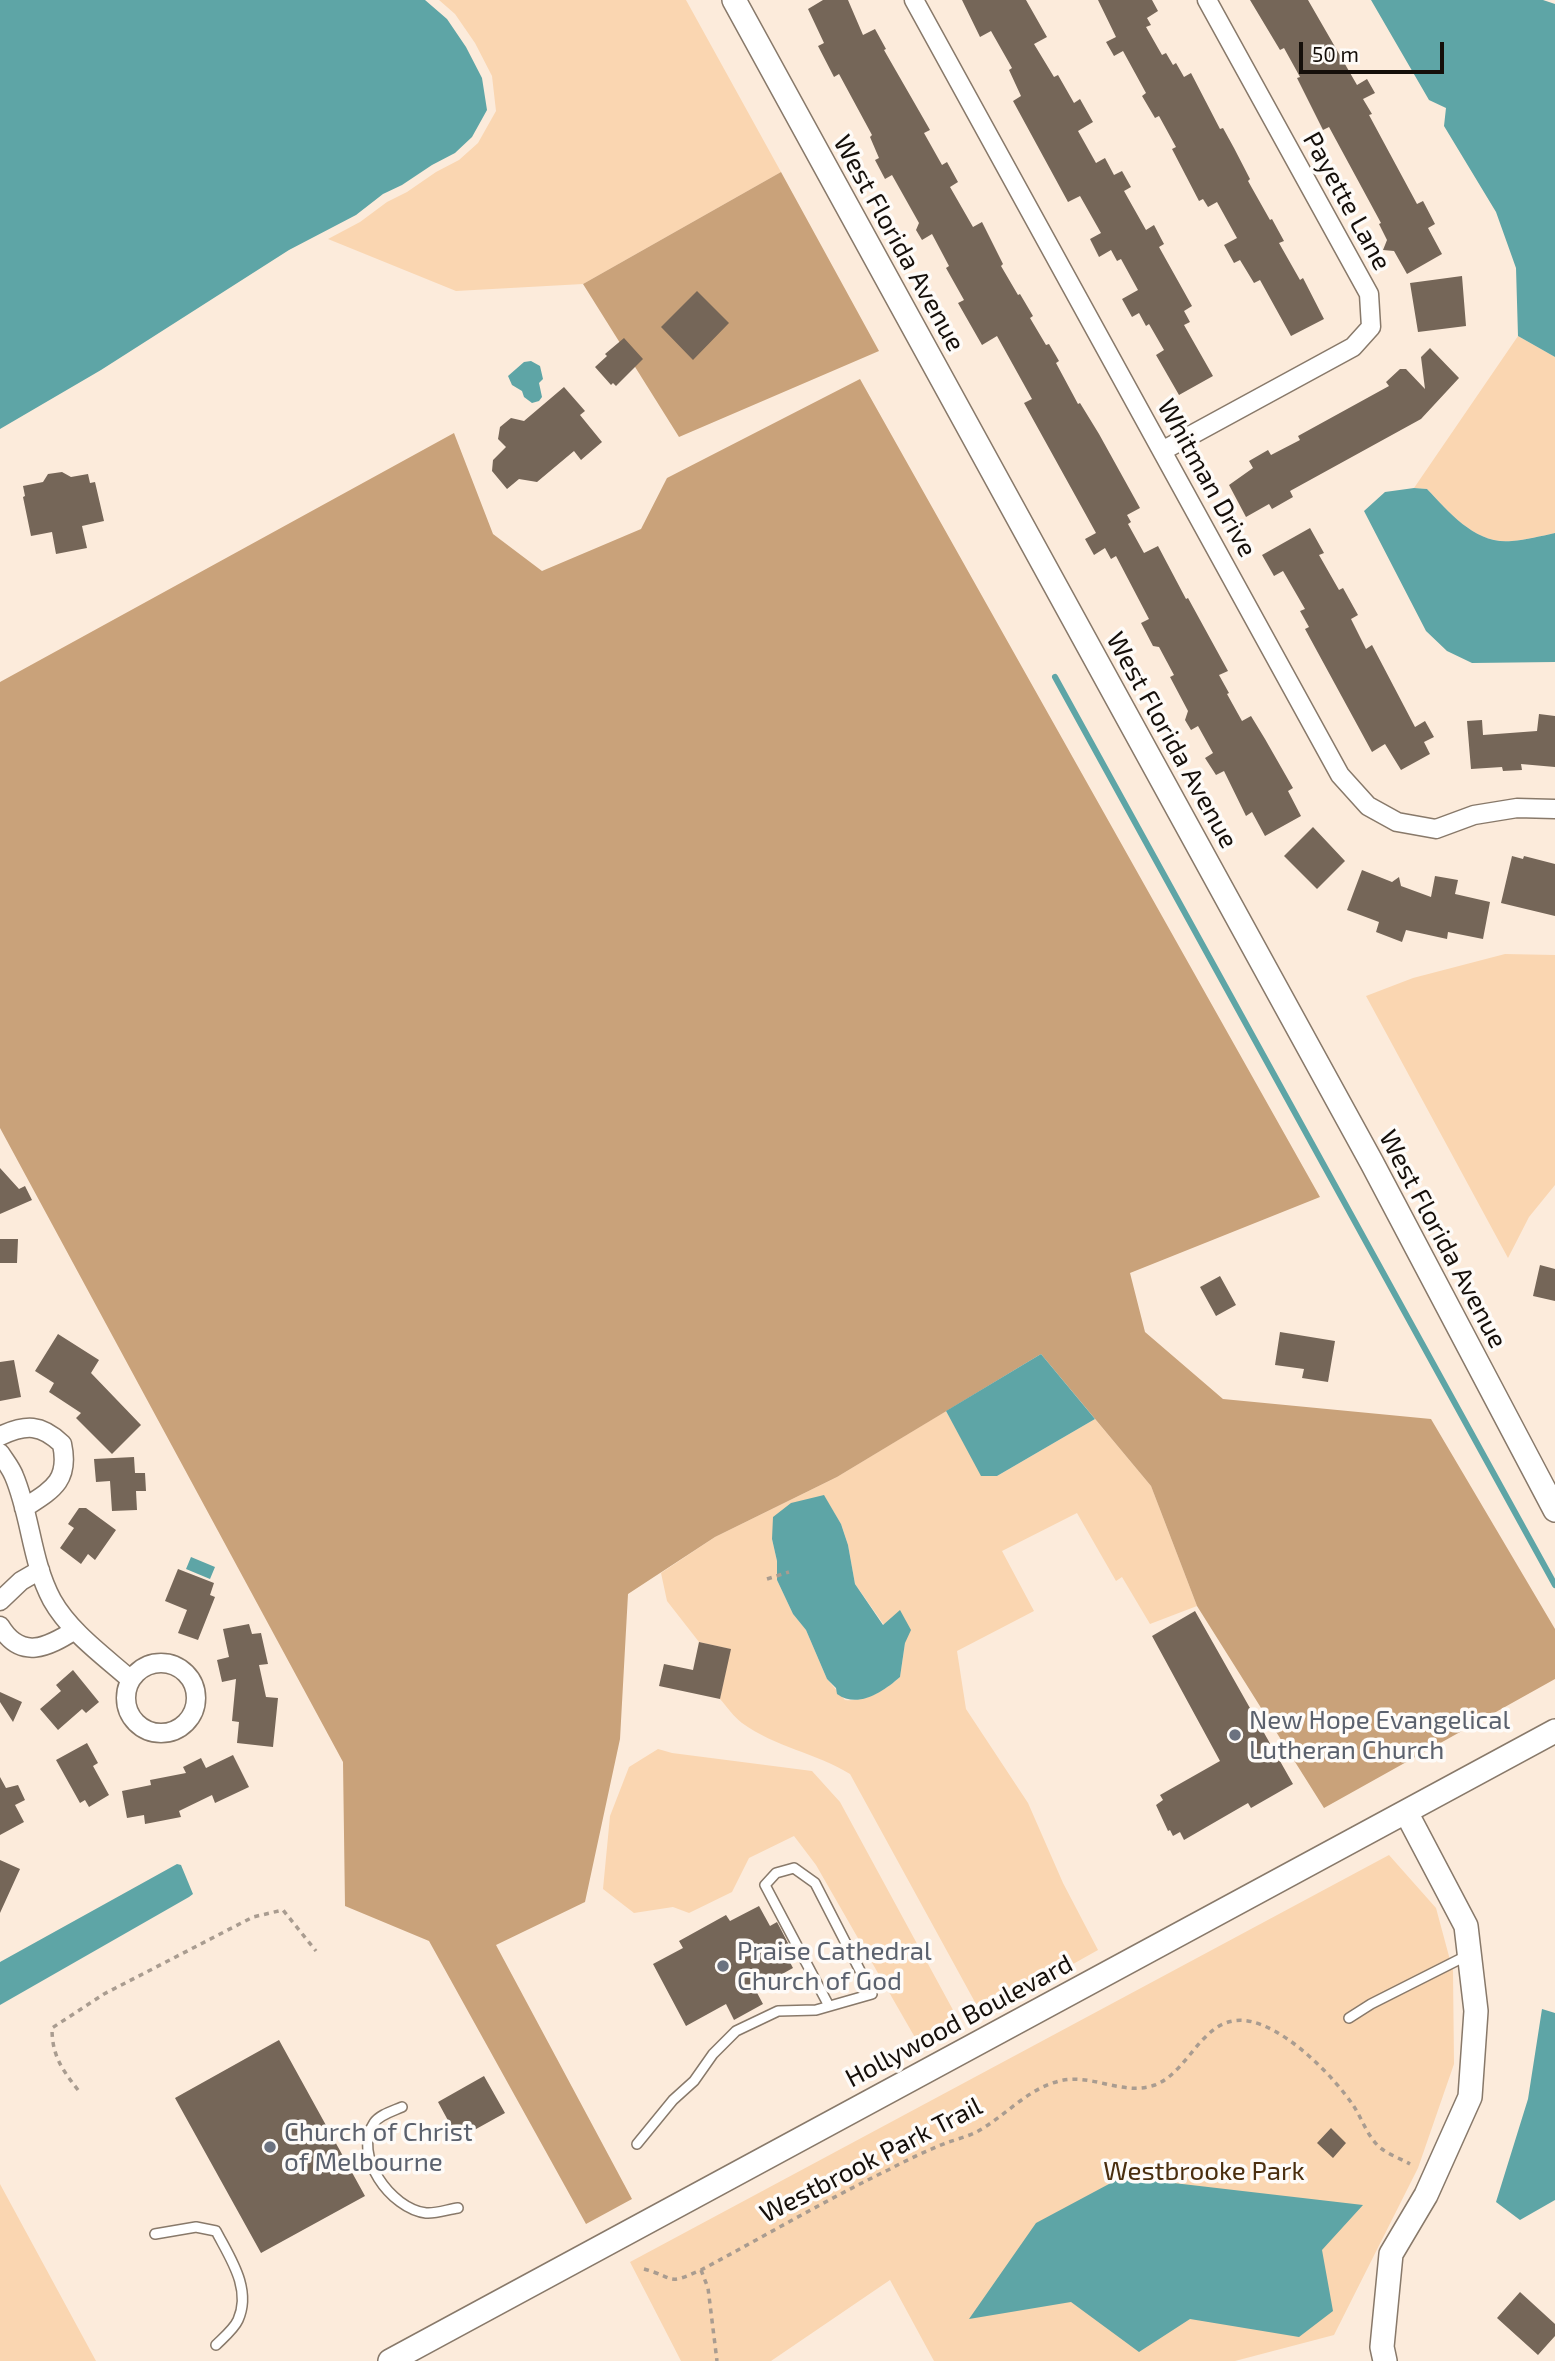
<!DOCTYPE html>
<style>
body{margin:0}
#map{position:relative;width:1555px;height:2361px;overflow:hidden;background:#fcebdb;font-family:"Exo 2",sans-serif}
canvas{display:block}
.scale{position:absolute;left:1299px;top:42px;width:145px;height:32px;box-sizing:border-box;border:4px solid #150f0a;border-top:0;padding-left:9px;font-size:21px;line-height:24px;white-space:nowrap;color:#150f0a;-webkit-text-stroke:5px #fefbf8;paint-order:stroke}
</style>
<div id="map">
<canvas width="1555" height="2361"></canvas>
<div class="scale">50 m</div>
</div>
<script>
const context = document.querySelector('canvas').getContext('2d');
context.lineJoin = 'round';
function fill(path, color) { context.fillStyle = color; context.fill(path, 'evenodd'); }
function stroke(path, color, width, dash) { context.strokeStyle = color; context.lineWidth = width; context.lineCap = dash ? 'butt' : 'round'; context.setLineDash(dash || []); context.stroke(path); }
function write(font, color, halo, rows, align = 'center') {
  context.font = font + ' "Exo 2",sans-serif'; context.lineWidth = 7; context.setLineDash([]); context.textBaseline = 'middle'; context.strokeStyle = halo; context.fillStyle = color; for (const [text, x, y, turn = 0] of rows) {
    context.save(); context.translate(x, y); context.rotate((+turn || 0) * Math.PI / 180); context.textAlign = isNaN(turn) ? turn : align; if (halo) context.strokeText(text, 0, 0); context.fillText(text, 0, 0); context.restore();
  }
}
const green = new Path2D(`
 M 439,0 L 686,0 L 781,172 L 583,284 L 456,291 L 328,239 L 360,222 L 387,202 L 407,192 L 436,172 L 459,160 L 478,143 L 496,111 L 492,76 L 475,43 L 455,14 Z
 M 1518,336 L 1555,357 L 1555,533 C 1541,536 1526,540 1512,541 C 1476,545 1450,513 1427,489 L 1414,488 Z
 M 1505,954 L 1555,955 L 1555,1185 L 1529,1217 L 1508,1258 L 1366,996 L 1413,978 Z
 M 946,1411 L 982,1476 L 997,1476 L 1095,1419 L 1151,1486 L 1197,1606 L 1150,1624 L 1122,1577 L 1116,1581 L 1077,1513 L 1002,1551 L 1034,1611 L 957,1651 L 966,1709 L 1028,1803 L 1063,1883 L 1098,1950 L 982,2015 L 850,1774 C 816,1753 775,1747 742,1723 C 734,1717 727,1707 720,1699 L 730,1649 L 699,1642 L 667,1601 L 661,1573 L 715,1537 L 837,1477 ZM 824,1496 L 841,1524 L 848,1545 L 855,1584 L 884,1625 L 905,1643 L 900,1677 C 884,1691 866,1702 845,1700 L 827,1679 L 806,1630 L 793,1614 L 777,1580 L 777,1561 L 772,1539 Z
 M 658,1749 L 672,1753 L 812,1771 L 840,1802 L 959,2021 L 917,2041 L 816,1865 L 794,1836 L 749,1858 L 732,1892 L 689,1913 L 673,1907 L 634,1913 L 603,1889 L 610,1816 L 629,1767 Z
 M 1389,1855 L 1436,1908 L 1453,1971 L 1454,2064 L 1418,2168 L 1334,2335 L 1235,2361 L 934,2361 L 890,2280 L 771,2361 L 681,2361 L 630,2262 Z
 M 0,2184 L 96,2361 L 0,2361 Z`);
const forest = new Path2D(`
 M 781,172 L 879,351 L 679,437 L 583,284 Z
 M 860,379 L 1320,1197 L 1130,1273 L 1145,1332 L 1223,1399 L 1431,1419 L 1555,1629 L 1555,1679 L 1324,1808 L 1197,1606 L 1151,1486 L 1041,1354 L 837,1477 L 715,1537 L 628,1594 L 620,1739 L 585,1902 L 496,1945 L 632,2199 L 586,2224 L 429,1941 L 345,1906 L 343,1762 L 0,1128 L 0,682 L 454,433 L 493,534 L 542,571 L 641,529 L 667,478 Z`);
const water = new Path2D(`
 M 0,0 L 425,0 L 447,19 L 466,47 L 482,78 L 487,110 L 472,137 L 455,153 L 432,165 L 402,185 L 383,194 L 356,215 L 289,250 L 101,370 L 0,429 Z
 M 1371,0 L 1543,0 L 1555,4 L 1555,357 L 1518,336 L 1516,268 L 1496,212 L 1444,126 L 1446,108 L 1429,100 Z
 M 531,361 L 540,366 L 543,379 L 539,383 L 542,397 L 539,401 L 532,403 L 524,397 L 522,391 L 512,385 L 508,376 L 524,362 Z
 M 1414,488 L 1427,489 C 1450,513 1476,545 1512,541 C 1526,540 1541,536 1555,533 L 1555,662 L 1472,663 L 1447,651 L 1426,631 L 1364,511 L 1385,492 Z
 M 1041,1354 L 1095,1419 L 997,1476 L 981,1476 L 946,1411 Z
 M 824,1495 L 841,1524 L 848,1545 L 855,1584 L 883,1625 L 900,1610 L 911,1630 L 905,1643 L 900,1677 C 883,1692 858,1709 837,1694 L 836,1688 L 827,1679 L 806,1630 L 793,1614 L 777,1580 L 777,1561 L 772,1539 L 773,1517 L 791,1503 Z
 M 191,1557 L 215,1567 L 210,1579 L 186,1569 Z
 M 177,1864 L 181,1865 L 193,1894 L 189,1897 L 0,2005 L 0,1962 Z
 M 1542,2009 L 1555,2013 L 1555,2200 L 1520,2220 L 1496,2202 L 1528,2099 Z
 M 1122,2177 L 1363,2205 L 1322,2250 L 1333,2311 L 1299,2337 L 1190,2319 L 1139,2352 L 1071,2302 L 969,2319 L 1036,2223 Z`);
const stream = new Path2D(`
 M 1055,677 L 1555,1585`);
const building = new Path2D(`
 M 823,0 L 848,0 L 863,35 L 875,29 L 886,49 L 884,50 L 930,130 L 924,133 L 942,165 L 947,162 L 958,182 L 950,187 L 973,227 L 982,222 L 1003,264 L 1001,266 L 1018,295 L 1020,294 L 1033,316 L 1030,318 L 1046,345 L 1049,344 L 1059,361 L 1056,363 L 1078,404 L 1080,403 L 1099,434 L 1140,508 L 1127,515 L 1131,522 L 1128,524 L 1144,553 L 1158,546 L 1186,599 L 1188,598 L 1228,671 L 1219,675 L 1229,693 L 1227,694 L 1242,721 L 1251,716 L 1265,739 L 1293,788 L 1288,791 L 1301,816 L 1265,836 L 1252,812 L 1246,816 L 1224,771 L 1216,775 L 1205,758 L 1213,753 L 1198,726 L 1191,730 L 1185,720 L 1188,711 L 1170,677 L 1174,675 L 1159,647 L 1153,646 L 1141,623 L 1149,619 L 1116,556 L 1111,559 L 1105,548 L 1094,555 L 1085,539 L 1096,533 L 1024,403 L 1032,399 L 997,336 L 982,345 L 958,303 L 964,300 L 946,268 L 949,266 L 932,234 L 922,240 L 916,230 L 919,223 L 892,175 L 885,179 L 875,160 L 879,158 L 870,137 L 872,135 L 839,74 L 834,77 L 818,46 L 824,43 L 808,9 Z
 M 962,0 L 1026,0 L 1047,37 L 1034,44 L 1054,77 L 1058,75 L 1074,103 L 1080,99 L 1093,122 L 1078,131 L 1096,163 L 1105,158 L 1114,175 L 1122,171 L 1131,187 L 1124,191 L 1146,230 L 1154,225 L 1164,244 L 1159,247 L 1192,306 L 1184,311 L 1190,322 L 1184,325 L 1213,376 L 1179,395 L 1156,355 L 1164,350 L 1149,324 L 1146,326 L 1139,313 L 1132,317 L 1122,299 L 1138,290 L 1121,259 L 1117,261 L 1111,250 L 1099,257 L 1090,239 L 1101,233 L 1080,196 L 1068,202 L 1013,101 L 1021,96 L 1009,70 L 1012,68 L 991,31 L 980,37 Z
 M 1098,0 L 1152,0 L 1158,11 L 1147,18 L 1151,25 L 1146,27 L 1162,55 L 1166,53 L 1173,65 L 1176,63 L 1184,77 L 1191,73 L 1220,129 L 1223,128 L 1234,148 L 1250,179 L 1248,181 L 1270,220 L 1272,219 L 1284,241 L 1279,243 L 1300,280 L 1303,278 L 1324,319 L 1291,336 L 1260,280 L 1254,283 L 1240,260 L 1234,263 L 1224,245 L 1237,238 L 1217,202 L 1208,207 L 1203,199 L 1199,201 L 1172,149 L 1176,147 L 1159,116 L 1155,118 L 1142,96 L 1146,93 L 1123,51 L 1114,56 L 1106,42 L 1116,37 Z
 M 1250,0 L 1308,0 L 1357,85 L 1367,79 L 1375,93 L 1363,99 L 1372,114 L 1369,115 L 1417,204 L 1423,201 L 1435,224 L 1428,228 L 1442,254 L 1407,274 L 1394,251 L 1383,250 L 1387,240 L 1379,224 L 1381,223 L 1329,127 L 1323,130 L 1297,78 L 1300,77 L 1284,48 L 1280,50 Z
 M 1462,276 L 1466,326 L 1418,332 L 1410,283 Z
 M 697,291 L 729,323 L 693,360 L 661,327 Z
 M 624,338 L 643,359 L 616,386 L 613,383 L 611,385 L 595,367 L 607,356 L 605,354 Z
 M 1430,348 L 1459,378 L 1421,419 L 1290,491 L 1293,497 L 1272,509 L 1269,504 L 1246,517 L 1229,485 L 1253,468 L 1249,461 L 1268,450 L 1271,455 L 1300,440 L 1298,436 L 1389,386 L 1386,382 L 1400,369 L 1406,369 L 1425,389 L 1421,357 Z
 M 564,387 L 585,411 L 580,415 L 602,442 L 581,460 L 574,451 L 537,482 L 519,479 L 507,489 L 492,471 L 493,460 L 506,447 L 498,439 L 500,427 L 511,418 L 524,421 Z
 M 62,472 L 71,477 L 88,474 L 90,483 L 95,482 L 104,521 L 82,526 L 87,548 L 56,554 L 52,532 L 31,536 L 23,497 L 25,496 L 23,486 L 43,482 L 48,474 Z
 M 1310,528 L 1324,553 L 1319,555 L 1339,590 L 1343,588 L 1358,615 L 1351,619 L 1366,649 L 1372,645 L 1415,727 L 1425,721 L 1434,737 L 1424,742 L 1430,754 L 1401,770 L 1385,744 L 1372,752 L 1305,629 L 1309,627 L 1300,611 L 1305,609 L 1283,571 L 1274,576 L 1262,555 Z
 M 1539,714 L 1555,716 L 1555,767 L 1521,764 L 1522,770 L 1503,771 L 1502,767 L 1471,769 L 1467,721 L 1482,720 L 1483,735 L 1537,731 Z
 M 1313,827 L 1345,861 L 1317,889 L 1284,856 Z
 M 1512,856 L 1523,859 L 1524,856 L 1555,864 L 1555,916 L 1501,903 Z
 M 1362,870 L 1392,882 L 1399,877 L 1401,886 L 1431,897 L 1435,876 L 1458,880 L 1455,894 L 1490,902 L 1483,939 L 1448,932 L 1447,939 L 1406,930 L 1402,942 L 1376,932 L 1379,922 L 1347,910 Z
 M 0,1168 L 19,1189 L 25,1186 L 32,1200 L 0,1214 Z
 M 0,1239 L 18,1239 L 17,1263 L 0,1263 Z
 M 1540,1265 L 1555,1269 L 1555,1301 L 1533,1296 Z
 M 1220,1276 L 1236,1305 L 1216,1316 L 1200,1287 Z
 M 1280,1332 L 1335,1341 L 1328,1382 L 1302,1378 L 1304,1369 L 1275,1365 Z
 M 58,1334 L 99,1360 L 91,1373 L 141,1425 L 112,1454 L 76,1418 L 81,1413 L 49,1392 L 54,1383 L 35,1371 Z
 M 14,1360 L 21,1397 L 0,1401 L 0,1362 Z
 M 134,1457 L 135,1473 L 145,1473 L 146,1491 L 136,1491 L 137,1510 L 112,1511 L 110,1481 L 96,1482 L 94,1459 Z
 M 79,1508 L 86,1508 L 116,1530 L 95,1560 L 88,1554 L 81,1564 L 60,1548 L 74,1528 L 68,1524 Z
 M 178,1569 L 214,1583 L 210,1595 L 215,1597 L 198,1640 L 178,1633 L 187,1610 L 165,1601 Z
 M 1195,1611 L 1293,1784 L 1251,1808 L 1248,1803 L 1184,1840 L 1180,1832 L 1173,1836 L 1170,1830 L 1168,1831 L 1156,1805 L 1163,1800 L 1160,1795 L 1220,1761 L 1152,1636 Z
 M 249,1624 L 252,1634 L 261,1633 L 268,1664 L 259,1665 L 266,1697 L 278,1698 L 273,1747 L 237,1743 L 239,1722 L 232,1721 L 236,1679 L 222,1682 L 217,1660 L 229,1657 L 223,1629 Z
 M 699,1642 L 731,1649 L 720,1699 L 659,1686 L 664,1664 L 693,1670 Z
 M 73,1670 L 99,1702 L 86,1713 L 82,1709 L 58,1730 L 40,1709 L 61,1691 L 56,1685 Z
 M 0,1692 L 22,1702 L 13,1722 L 0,1702 Z
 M 87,1743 L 98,1763 L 93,1766 L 109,1795 L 89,1807 L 85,1800 L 80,1803 L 56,1760 Z
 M 233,1755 L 249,1787 L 215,1803 L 212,1795 L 179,1811 L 181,1817 L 145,1824 L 144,1815 L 127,1818 L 122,1791 L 151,1785 L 150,1780 L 186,1773 L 183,1767 L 201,1758 L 206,1768 Z
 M 0,1777 L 6,1788 L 18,1785 L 25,1800 L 15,1805 L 24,1822 L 0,1835 Z
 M 0,1860 L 20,1869 L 0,1913 Z
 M 759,1906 L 770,1926 L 777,1922 L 789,1945 L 783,1949 L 793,1968 L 755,1989 L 763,2004 L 734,2020 L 726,2004 L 686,2026 L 653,1964 L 683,1948 L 679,1941 L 726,1915 L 730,1921 Z
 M 279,2040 L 365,2196 L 261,2253 L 175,2098 Z
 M 484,2076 L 505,2113 L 458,2139 L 438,2102 Z
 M 1331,2128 L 1346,2143 L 1333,2158 L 1317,2143 Z
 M 1520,2292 L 1555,2324 L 1555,2336 L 1538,2355 L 1497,2318 Z`);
const path = new Path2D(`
 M 767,1579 L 789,1572
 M 78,2090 C 61,2068 52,2055 52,2028 L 104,1994 L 253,1917 L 283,1910 L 316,1951
 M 644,2269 C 677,2278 665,2286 701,2270 C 763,2237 824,2201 888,2170 C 907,2160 926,2151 946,2143 C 957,2139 970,2136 980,2130 C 1006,2115 1027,2090 1056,2082 C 1089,2071 1122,2097 1155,2085 C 1194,2070 1205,2002 1262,2025 C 1295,2038 1333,2076 1353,2105 C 1362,2118 1368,2139 1382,2149 C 1390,2155 1401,2159 1410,2164
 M 701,2270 L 708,2288 L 717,2361`);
const service = new Path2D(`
 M 1349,2018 L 1371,2004 L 1468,1955
 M 402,2107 C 393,2111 379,2115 374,2123 C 352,2155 391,2209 426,2213 C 436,2214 449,2209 458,2208
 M 637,2144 L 673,2100 L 694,2081 L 713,2054 L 736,2031 L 778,2011 L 816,2010 L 872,1994 L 815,1883 L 794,1868 L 776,1873 L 765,1885 L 829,2006
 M 155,2234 L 196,2227 L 216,2231 C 230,2258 252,2289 238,2320 C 234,2329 223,2338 216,2345`);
const minor = new Path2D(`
 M 914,0 L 1340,775 L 1368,806 L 1397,822 L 1436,829 L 1474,815 L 1517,808 L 1555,809
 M 1162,451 L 1353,347 L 1371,327 L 1369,294 L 1207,0
 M 0,1436 C 26,1424 41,1424 62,1444 C 70,1481 52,1490 24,1508
 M 0,1453 C 5,1461 11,1468 14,1476 C 31,1516 31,1561 52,1600 C 70,1632 104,1656 131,1680
 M 0,1601 L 21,1581 L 40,1570
 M 0,1626 C 21,1661 48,1647 75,1630
 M126 1698a35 35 0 1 1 70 0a35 35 0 1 1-70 0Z`);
const tertiary = new Path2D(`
 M 734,0 L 1372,1163 L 1555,1510
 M 390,2361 L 1555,1731
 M 1385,2361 L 1382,2347 L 1391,2254 L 1426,2195 L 1470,2097 L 1476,2011 L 1466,1926 L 1406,1812`);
const markers = [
 [1235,1735,7,"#6b7280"],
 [723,1966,7,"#6b7280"],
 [270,2147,7,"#6b7280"]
];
const streetNames = [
 ["Payette Lane",1347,201,61],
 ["West Florida Avenue",899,243,61],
 ["Whitman Drive",1207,478,61],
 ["West Florida Avenue",1172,740,61],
 ["West Florida Avenue",1443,1239,62],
 ["Hollywood Boulevard",959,2021,-28],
 ["Westbrook Park Trail",871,2160,-27]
];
const worshipNames = [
 ["New Hope Evangelical",1249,1720],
 ["Lutheran Church",1249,1750],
 ["Praise Cathedral",737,1951],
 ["Church of God",737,1981],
 ["Church of Christ",284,2132],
 ["of Melbourne",284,2162]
];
const parkNames = [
 ["Westbrooke Park",1204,2171]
];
fill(green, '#fad6b1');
fill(forest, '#c9a27a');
fill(water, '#5ea5a6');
stroke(stream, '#5ea5a6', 6);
fill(building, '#756658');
stroke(service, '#88796a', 12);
stroke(minor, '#88796a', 21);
stroke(tertiary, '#88796a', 26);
stroke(path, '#a99c90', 3.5, [5, 5]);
stroke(service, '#fff', 9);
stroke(minor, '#fff', 18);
stroke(tertiary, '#fff', 23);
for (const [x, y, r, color] of markers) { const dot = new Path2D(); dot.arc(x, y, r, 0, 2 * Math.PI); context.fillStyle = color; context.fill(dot); stroke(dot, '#fefbf8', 2.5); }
write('26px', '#150f0a', '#fefbf8', streetNames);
write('26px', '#5b616d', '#fefbf8', worshipNames, 'left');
write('26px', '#4a2e0e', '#fefbf8', parkNames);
</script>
